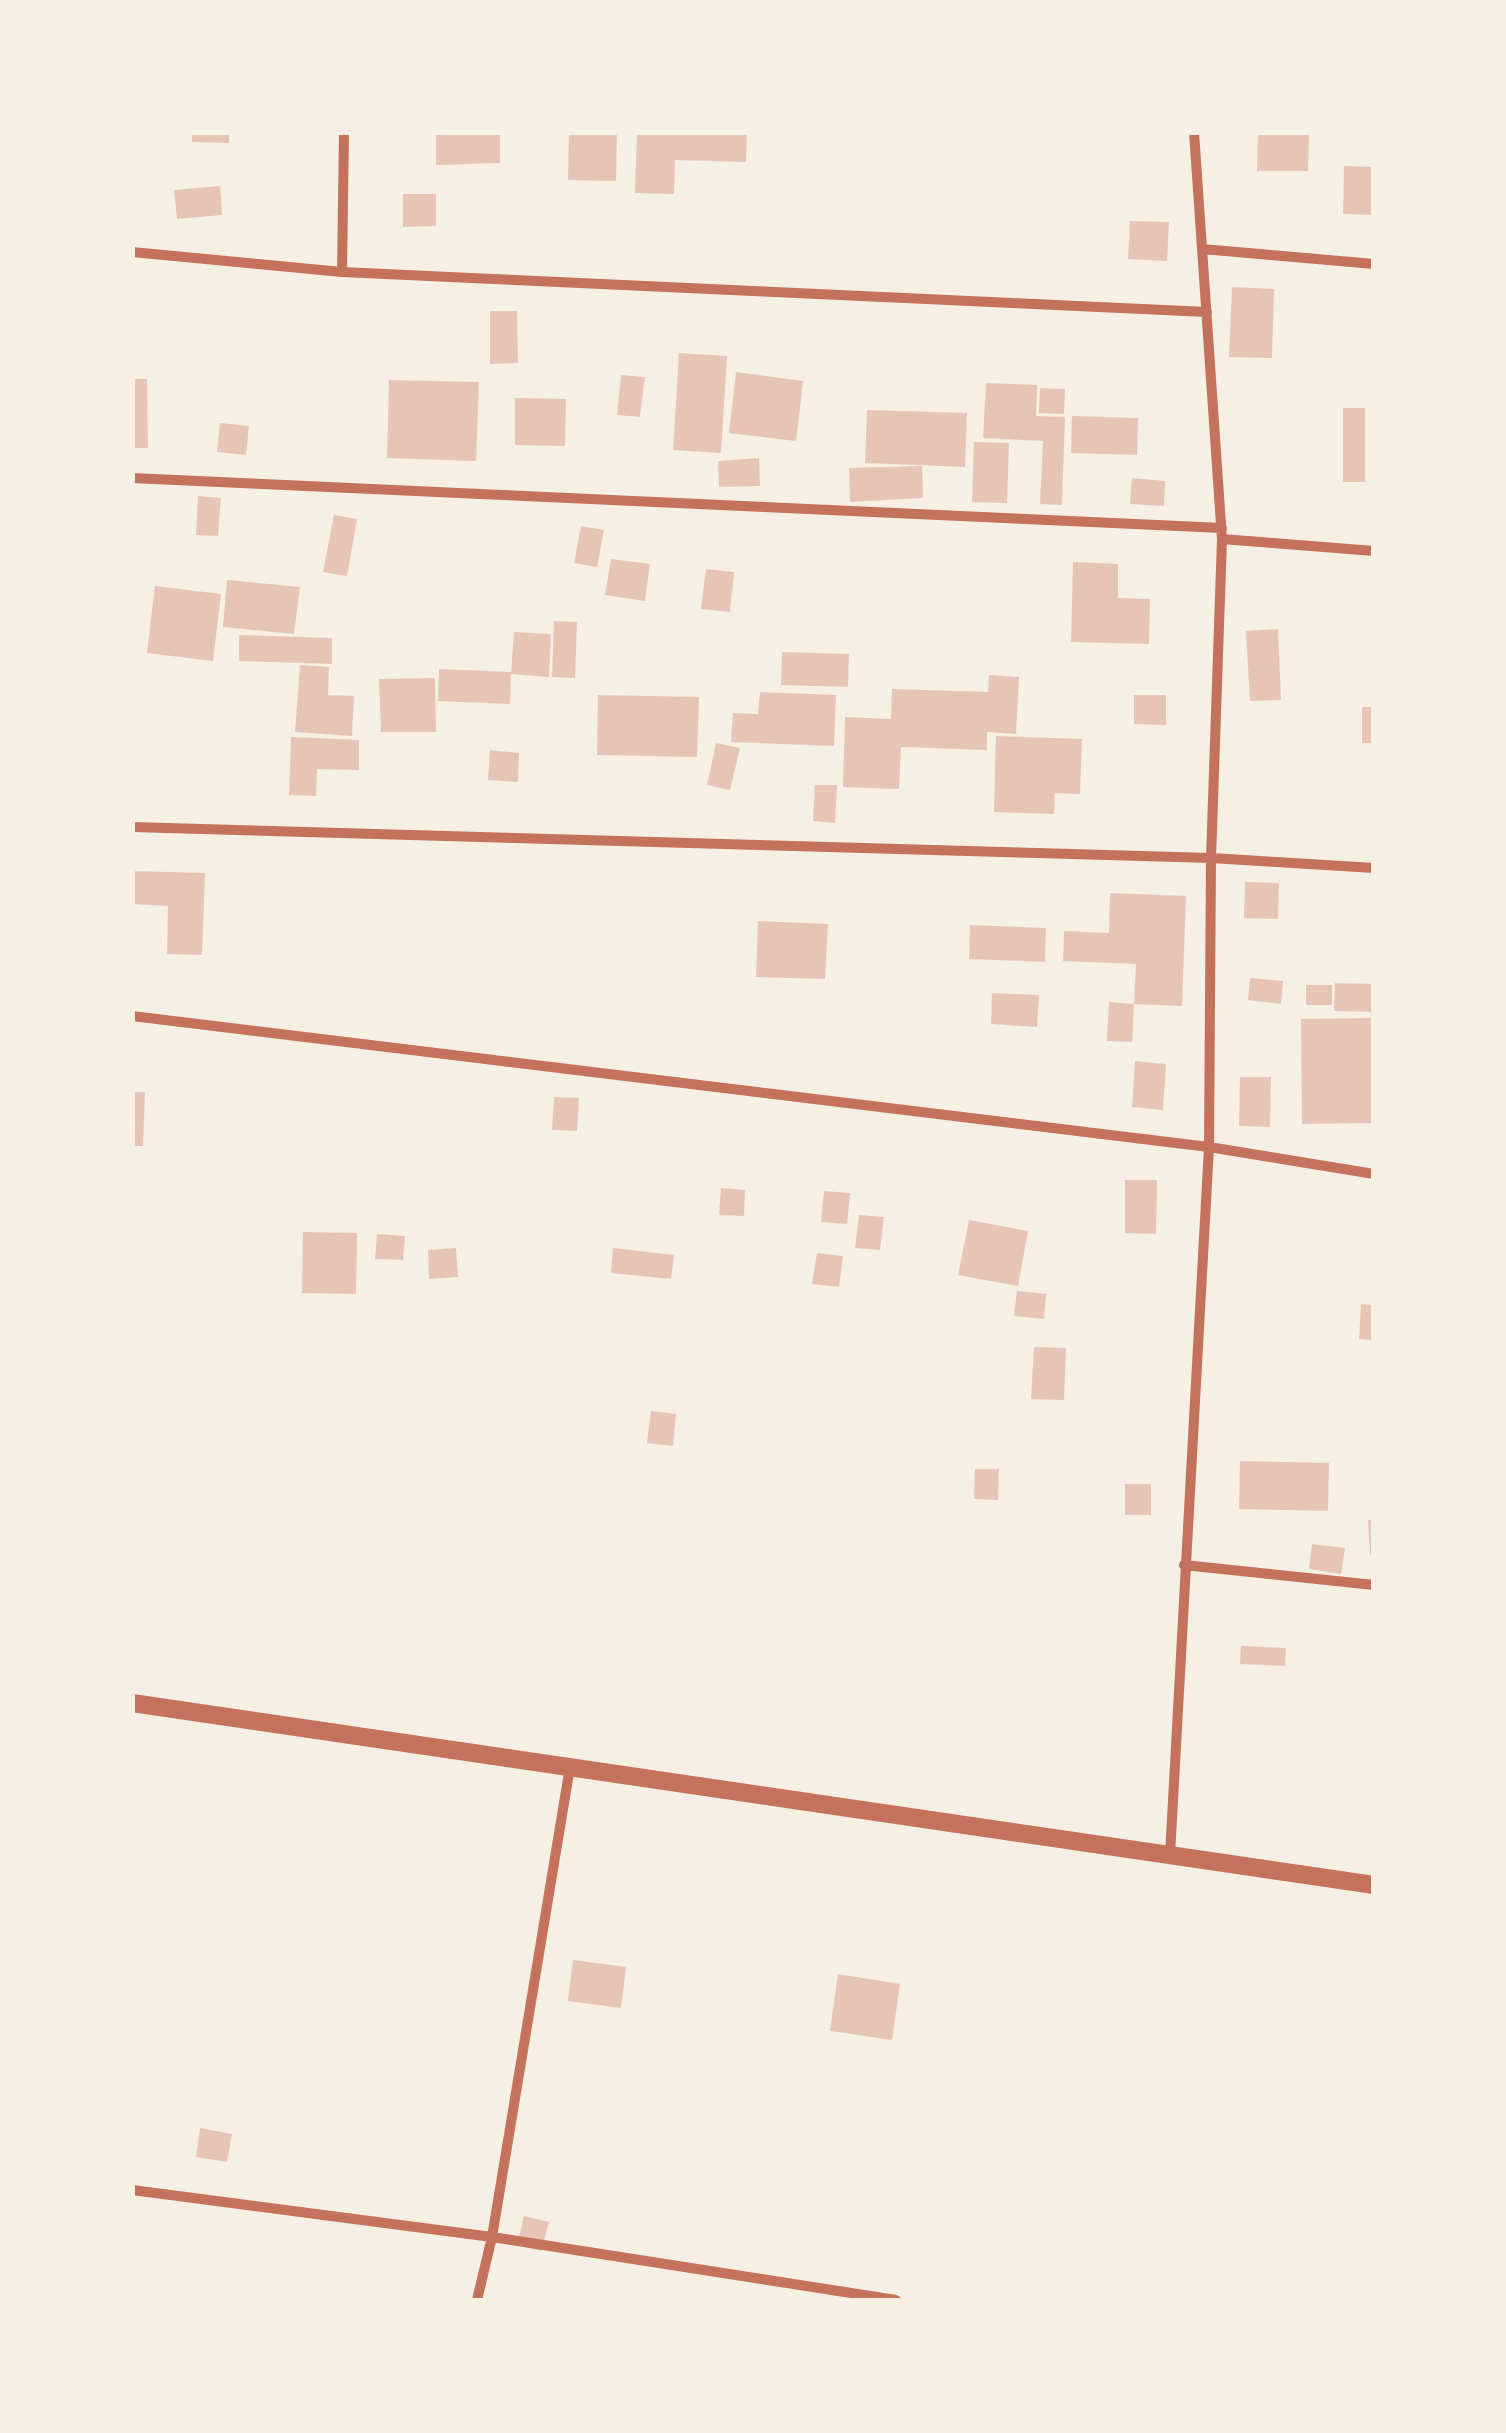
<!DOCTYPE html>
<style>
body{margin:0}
#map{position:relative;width:1506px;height:2433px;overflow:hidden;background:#f6efe4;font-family:Jost,sans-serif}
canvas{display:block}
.frame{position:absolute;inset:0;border:135px solid #f6efe4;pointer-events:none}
</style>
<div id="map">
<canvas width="1506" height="2433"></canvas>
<div class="frame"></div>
</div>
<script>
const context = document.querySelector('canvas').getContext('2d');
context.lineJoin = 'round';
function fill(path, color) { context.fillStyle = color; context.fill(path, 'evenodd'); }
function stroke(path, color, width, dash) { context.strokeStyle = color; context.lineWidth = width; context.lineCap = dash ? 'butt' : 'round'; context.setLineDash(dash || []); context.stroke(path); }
const building = new Path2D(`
 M 192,132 L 229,132 L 229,143 L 192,142 Z
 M 436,132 L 500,132 L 500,163 L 436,165 Z
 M 569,132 L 617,132 L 616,181 L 568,180 Z
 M 637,132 L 747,132 L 746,162 L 675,160 L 674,194 L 635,193 Z
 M 1258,132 L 1309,132 L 1308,171 L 1257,171 Z
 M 1344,166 L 1374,167 L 1374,215 L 1343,214 Z
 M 220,186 L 222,215 L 177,219 L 174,190 Z
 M 403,194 L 436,194 L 436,226 L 403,227 Z
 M 1130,221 L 1169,222 L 1167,261 L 1128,259 Z
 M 1232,287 L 1274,289 L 1272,358 L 1229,357 Z
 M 490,311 L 517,311 L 518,363 L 490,364 Z
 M 679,353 L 727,356 L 721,453 L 673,450 Z
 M 736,372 L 803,381 L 796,441 L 729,433 Z
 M 621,375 L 645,377 L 640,417 L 617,415 Z
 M 132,379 L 147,379 L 148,448 L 132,448 Z
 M 389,380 L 479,382 L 476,461 L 387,458 Z
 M 986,383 L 1037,385 L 1036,416 L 1065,417 L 1062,505 L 1040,504 L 1043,441 L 983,438 Z
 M 1040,388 L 1065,389 L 1064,414 L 1039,413 Z
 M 515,398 L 566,399 L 565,446 L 515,445 Z
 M 1343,408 L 1365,408 L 1365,482 L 1343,482 Z
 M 867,410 L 967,413 L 965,467 L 865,463 Z
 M 1072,416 L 1138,418 L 1137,455 L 1071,453 Z
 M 220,423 L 249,426 L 246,455 L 217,452 Z
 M 974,442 L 1009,443 L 1007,503 L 972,502 Z
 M 759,458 L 760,486 L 719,487 L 718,461 Z
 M 922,466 L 923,498 L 850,502 L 849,468 Z
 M 1132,478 L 1165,481 L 1164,506 L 1130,504 Z
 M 198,496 L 221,498 L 218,536 L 196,535 Z
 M 334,515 L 357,519 L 347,576 L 323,572 Z
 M 581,526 L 604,530 L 597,567 L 574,563 Z
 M 611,559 L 650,564 L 645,601 L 605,595 Z
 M 1073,562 L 1118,564 L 1118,598 L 1150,599 L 1149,644 L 1071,642 Z
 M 706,569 L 734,572 L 730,612 L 701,609 Z
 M 227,580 L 300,587 L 294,634 L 223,627 Z
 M 155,586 L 221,594 L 213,661 L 147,653 Z
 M 554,621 L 577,622 L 575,678 L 552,677 Z
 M 1278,629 L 1281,700 L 1250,701 L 1246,631 Z
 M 514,632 L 551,634 L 549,677 L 511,674 Z
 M 239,635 L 332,638 L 332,664 L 239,661 Z
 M 782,652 L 849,654 L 848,687 L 781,685 Z
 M 300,665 L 329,667 L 328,695 L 354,696 L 352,736 L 295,732 Z
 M 439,669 L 511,672 L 510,704 L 438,701 Z
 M 989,675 L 1019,677 L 1016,734 L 987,732 L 987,750 L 901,747 L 899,789 L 843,787 L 845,717 L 891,719 L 892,689 L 988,692 Z
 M 435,678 L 436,732 L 381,732 L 379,679 Z
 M 760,692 L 836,695 L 834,746 L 731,742 L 733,713 L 758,714 Z
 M 598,695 L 699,697 L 697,757 L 597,755 Z
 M 1134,695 L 1166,695 L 1166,725 L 1134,724 Z
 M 1362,707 L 1374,707 L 1374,743 L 1362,743 Z
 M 996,736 L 1082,739 L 1080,794 L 1055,793 L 1054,814 L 994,812 Z
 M 291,737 L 359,740 L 359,770 L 317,769 L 316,796 L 289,795 Z
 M 716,743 L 740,748 L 730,790 L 707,785 Z
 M 490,750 L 519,753 L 518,782 L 488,780 Z
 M 815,785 L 837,785 L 835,823 L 813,821 Z
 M 132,871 L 205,873 L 202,955 L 167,954 L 168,906 L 132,904 Z
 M 1245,882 L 1279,883 L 1278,919 L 1244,918 Z
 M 1110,893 L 1186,896 L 1182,1006 L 1134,1004 L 1136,964 L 1063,961 L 1064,931 L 1109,933 Z
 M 758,921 L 828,924 L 825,979 L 756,977 Z
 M 970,925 L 1046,928 L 1045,962 L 969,959 Z
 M 1250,978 L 1283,981 L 1281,1004 L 1248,1000 Z
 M 1335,983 L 1374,984 L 1374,1012 L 1334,1011 Z
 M 1306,985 L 1332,985 L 1332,1005 L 1306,1005 Z
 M 992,993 L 1039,995 L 1037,1027 L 991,1024 Z
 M 1109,1002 L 1134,1004 L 1132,1042 L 1107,1041 Z
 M 1374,1018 L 1374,1123 L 1302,1124 L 1301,1019 Z
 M 1135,1061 L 1166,1064 L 1163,1110 L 1132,1107 Z
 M 1240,1077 L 1271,1077 L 1270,1127 L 1239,1126 Z
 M 132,1092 L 145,1092 L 143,1146 L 132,1146 Z
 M 554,1097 L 579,1098 L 577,1131 L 552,1130 Z
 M 1125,1180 L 1157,1180 L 1156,1234 L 1125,1233 Z
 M 721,1188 L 745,1190 L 744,1216 L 719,1215 Z
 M 824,1191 L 850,1193 L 847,1224 L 821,1222 Z
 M 859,1215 L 884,1217 L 880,1250 L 855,1248 Z
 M 969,1220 L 1028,1231 L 1018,1286 L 958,1275 Z
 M 303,1232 L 357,1233 L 356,1294 L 302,1293 Z
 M 377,1234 L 405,1236 L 403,1260 L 375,1259 Z
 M 456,1248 L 458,1277 L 429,1279 L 428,1250 Z
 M 613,1248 L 674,1255 L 671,1279 L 611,1273 Z
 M 817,1253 L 843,1256 L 839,1287 L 812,1284 Z
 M 1017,1291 L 1046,1294 L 1044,1319 L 1014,1316 Z
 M 1361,1304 L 1374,1305 L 1374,1340 L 1359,1339 Z
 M 1034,1347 L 1066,1348 L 1064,1400 L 1031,1399 Z
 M 651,1411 L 676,1414 L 673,1446 L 647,1443 Z
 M 1240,1461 L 1329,1463 L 1328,1511 L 1239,1509 Z
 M 975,1469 L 999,1469 L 998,1500 L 974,1499 Z
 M 1125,1484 L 1151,1484 L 1151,1515 L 1125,1515 Z
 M 1374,1519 L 1374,1555 L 1370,1555 L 1368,1520 Z
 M 1312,1544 L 1345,1548 L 1341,1574 L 1309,1569 Z
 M 1241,1646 L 1286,1648 L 1285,1666 L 1240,1664 Z
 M 573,1960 L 626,1967 L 621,2008 L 568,2001 Z
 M 838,1974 L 900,1984 L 892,2040 L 830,2031 Z
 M 200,2128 L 232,2134 L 227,2162 L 196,2157 Z
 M 524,2216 L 549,2222 L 541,2251 L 517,2245 Z`);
const minor = new Path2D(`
 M 1202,249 L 1374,264
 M 132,252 L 342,272 L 1207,312
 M 342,272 L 344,132
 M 132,478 L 1222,528
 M 1222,539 L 1374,551
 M 132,827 L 1211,858 L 1374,868
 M 132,1016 L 1209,1147 L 1374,1174
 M 1184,1565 L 1374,1585
 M 1170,1855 L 1209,1147 L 1211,858 L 1222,539 L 1194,132
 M 132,2190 L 492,2237 L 896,2300
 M 477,2300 L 492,2237 L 570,1767`);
const tertiary = new Path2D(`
 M 132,1703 L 1374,1885`);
fill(building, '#e6c5b7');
stroke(minor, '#c5725c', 10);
stroke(tertiary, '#c5725c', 18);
</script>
